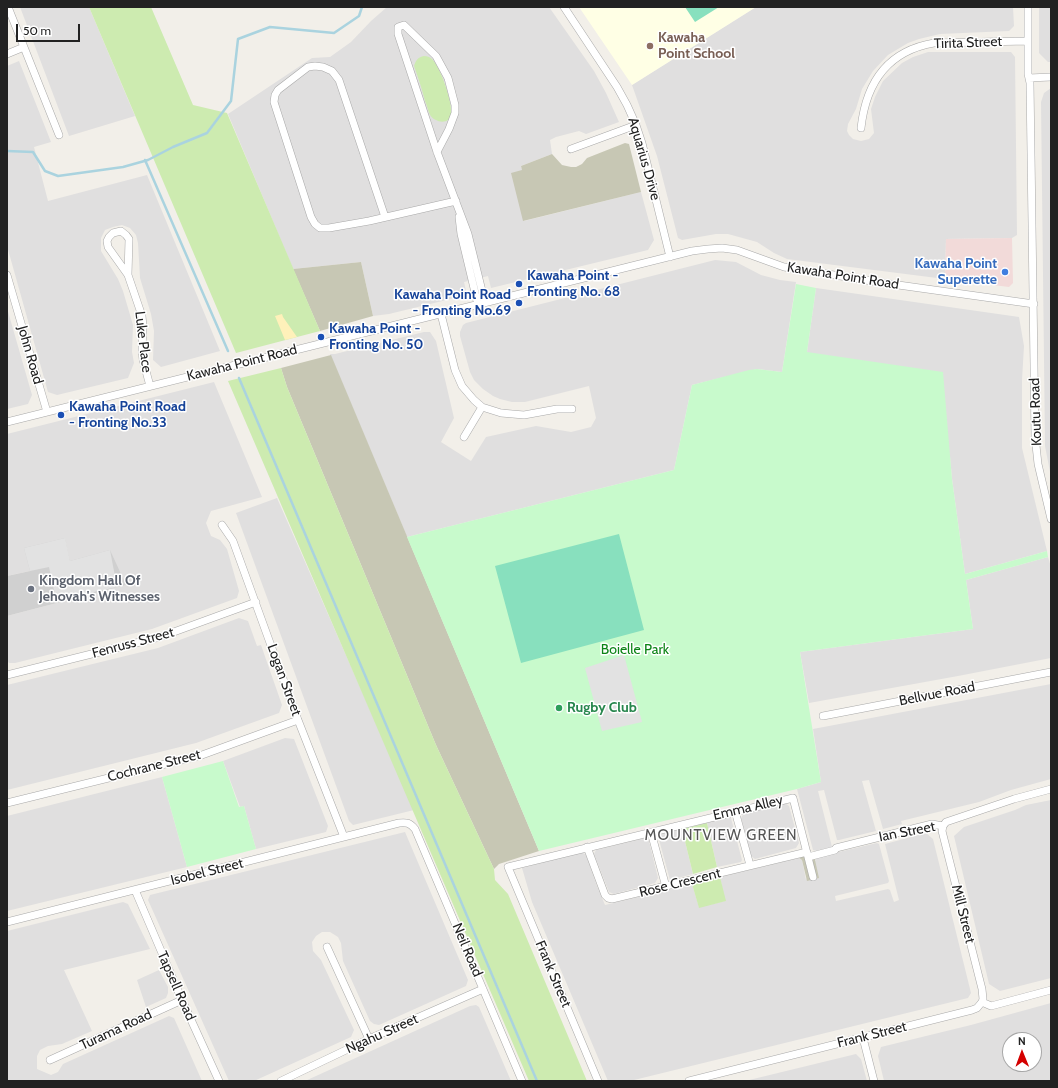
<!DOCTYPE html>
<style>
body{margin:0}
#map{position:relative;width:1058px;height:1088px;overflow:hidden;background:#f2efe9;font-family:Cabin,sans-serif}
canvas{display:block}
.frame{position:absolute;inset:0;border:8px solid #222;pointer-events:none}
.north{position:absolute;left:1002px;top:1032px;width:40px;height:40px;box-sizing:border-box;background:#fff;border:1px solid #a7a7a7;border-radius:50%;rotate:359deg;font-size:11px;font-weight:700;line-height:16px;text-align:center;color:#222}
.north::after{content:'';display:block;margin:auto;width:14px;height:18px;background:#d40000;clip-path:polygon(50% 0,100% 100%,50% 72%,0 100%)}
.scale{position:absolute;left:16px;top:24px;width:64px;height:18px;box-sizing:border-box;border:2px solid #222;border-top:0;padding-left:5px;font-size:12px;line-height:14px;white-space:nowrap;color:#222;-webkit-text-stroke:3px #fff;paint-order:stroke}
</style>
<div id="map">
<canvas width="1058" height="1088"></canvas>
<div class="frame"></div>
<div class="north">N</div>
<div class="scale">50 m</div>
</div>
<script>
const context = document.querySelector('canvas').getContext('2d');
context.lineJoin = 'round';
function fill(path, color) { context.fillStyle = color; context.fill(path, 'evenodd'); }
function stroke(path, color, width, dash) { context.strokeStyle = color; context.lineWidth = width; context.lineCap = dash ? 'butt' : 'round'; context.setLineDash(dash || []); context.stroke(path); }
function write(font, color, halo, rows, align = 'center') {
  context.font = font + ' Cabin,sans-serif'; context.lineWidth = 3; context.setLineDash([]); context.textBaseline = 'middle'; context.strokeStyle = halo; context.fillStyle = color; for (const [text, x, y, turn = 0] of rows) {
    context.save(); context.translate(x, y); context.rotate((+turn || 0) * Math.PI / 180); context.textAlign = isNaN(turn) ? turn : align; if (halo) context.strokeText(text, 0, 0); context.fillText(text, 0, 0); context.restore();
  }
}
const residential = new Path2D(`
 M 20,7 L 89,7 L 135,116 L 69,136 Z
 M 387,7 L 549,7 L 594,71 L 606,93 L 619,122 L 586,134 L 579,131 L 556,137 L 550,140 L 552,154 L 521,166 L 522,169 L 524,221 L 641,192 L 654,240 L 648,250 L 491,288 L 488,276 L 464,282 L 467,295 L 389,314 L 373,316 L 361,262 L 293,269 L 228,114 L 312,58 L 330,57 L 351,42 L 371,21 Z
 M 756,7 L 1013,7 L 1014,26 L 1009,31 L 940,34 L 919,39 L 908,43 L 888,55 L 873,71 L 862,89 L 856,109 L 848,124 L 847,131 L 849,135 L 853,139 L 861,141 L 869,139 L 874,133 L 871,109 L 875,97 L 883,81 L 902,63 L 913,57 L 928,52 L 1011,52 L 1015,57 L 1017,235 L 1012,238 L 946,239 L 945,279 L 787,259 L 774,253 L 757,242 L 728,234 L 716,234 L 682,240 L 678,238 L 657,156 L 632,85 Z
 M 1039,7 L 1051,7 L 1051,62 L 1048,62 L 1039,53 Z
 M 19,61 L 51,142 L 34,147 L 48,201 L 147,175 L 220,351 L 161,367 L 153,360 L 154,331 L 151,314 L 140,278 L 138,243 L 136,235 L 130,228 L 122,225 L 113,227 L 105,230 L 101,238 L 101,251 L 118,279 L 123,291 L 133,325 L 132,352 L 134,363 L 128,378 L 57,395 L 48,392 L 7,246 L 7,66 Z
 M 1051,88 L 1051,477 L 1045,446 L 1041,102 L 1044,93 Z
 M 715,260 L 736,262 L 761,275 L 780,280 L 796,282 L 782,372 L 757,369 L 692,385 L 674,470 L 407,537 L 330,354 L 335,354 L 424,332 L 430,332 L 436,341 L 454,418 L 441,442 L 471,461 L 486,437 L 536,426 L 571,432 L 591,427 L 596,418 L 589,386 L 525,402 L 512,402 L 500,399 L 493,396 L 483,389 L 474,380 L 470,372 L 460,336 L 460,332 L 463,325 L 466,323 Z
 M 816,288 L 1019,317 L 1024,346 L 1022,380 L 1022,448 L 1047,551 L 965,574 L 952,479 L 950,457 L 807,352 Z
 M 7,308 L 32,395 L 28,404 L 7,409 Z
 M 214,382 L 262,497 L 211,511 L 206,523 L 211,536 L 220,540 L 227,549 L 239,591 L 237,598 L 152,629 L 15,663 L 9,663 L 7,660 L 7,616 L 126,585 L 70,561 L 65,538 L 30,571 L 7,576 L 7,434 Z
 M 277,498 L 414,810 L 353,825 L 349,821 L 236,513 Z
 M 1048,557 L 1051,567 L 1051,658 L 958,676 L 809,703 L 800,652 L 973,629 L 966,580 Z
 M 239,618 L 248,621 L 257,646 L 261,645 L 282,705 L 279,713 L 196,743 L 7,790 L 7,685 L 158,648 Z
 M 1051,684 L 1051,779 L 1011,790 L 979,802 L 901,821 L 902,824 L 883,829 L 869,780 L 862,781 L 876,831 L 839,840 L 837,840 L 824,790 L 818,791 L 832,847 L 816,851 L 813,850 L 797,789 L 821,782 L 813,729 Z
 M 285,738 L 294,739 L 328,826 L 326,832 L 256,849 L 244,806 L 240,807 L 223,761 Z
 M 162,777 L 187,867 L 7,911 L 7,816 Z
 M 1051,800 L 1051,978 L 1000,991 L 989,984 L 954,836 L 964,827 L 1015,810 L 1026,805 Z
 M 785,803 L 789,806 L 799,843 L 796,848 L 755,859 L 751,856 L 741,818 L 744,813 Z
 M 729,817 L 731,818 L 742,860 L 741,862 L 717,867 L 707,823 Z
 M 682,829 L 693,874 L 670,880 L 658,836 L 658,835 Z
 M 405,832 L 468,980 L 466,986 L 379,1025 L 374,1024 L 370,1021 L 343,961 L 341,943 L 338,937 L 330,932 L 322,932 L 316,936 L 312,942 L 313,951 L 321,960 L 354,1030 L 351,1037 L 254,1081 L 229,1081 L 148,900 L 150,895 Z
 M 926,833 L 933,839 L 971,993 L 968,998 L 630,1081 L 608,1081 L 532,902 L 522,868 L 582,852 L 586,855 L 597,886 L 605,905 L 692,884 L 699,907 L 725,901 L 720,877 L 799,858 L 802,860 L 806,880 L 817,857 L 877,843 L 879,844 L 889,881 L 888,883 L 835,896 L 836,901 L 888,889 L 890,890 L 894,902 L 899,900 L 885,844 Z
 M 645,838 L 649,841 L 658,878 L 655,883 L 614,894 L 609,892 L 594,854 L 596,850 Z
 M 123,902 L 128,904 L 150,949 L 64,970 L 92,1031 L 62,1044 L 48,1046 L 40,1050 L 37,1056 L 37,1069 L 51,1075 L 58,1072 L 63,1064 L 169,1016 L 174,1018 L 202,1081 L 7,1081 L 7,931 Z
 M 159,970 L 168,987 L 168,993 L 166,998 L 146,1007 L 137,980 Z
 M 1051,1003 L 1051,1081 L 884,1081 L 878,1056 L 881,1047 L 971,1025 ZM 1010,1040 L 1034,1040 L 1034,1064 L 1010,1064 Z
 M 476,1005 L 479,1007 L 511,1081 L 305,1081 L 470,1006 Z
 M 856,1054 L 861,1059 L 867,1081 L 745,1081 Z`);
const commercial = new Path2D(`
 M 1012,238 L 1013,283 L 1009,287 L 945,279 L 946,239 Z`);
const education = new Path2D(`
 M 579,7 L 756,7 L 632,85 Z`);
const religious = new Path2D(`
 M 65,538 L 70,561 L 110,550 L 126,585 L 7,616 L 7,576 L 30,571 L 24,548 Z`);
const construction = new Path2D(`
 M 625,143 L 629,144 L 641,192 L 523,221 L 511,173 L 522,170 L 521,166 L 552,154 L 562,165 L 571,167 L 576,167 L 582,164 L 587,158 Z
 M 361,262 L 373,316 L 320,331 L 293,269 Z
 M 331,355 L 539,851 L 499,864 L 494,869 L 436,745 L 287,387 L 281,368 Z
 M 816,851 L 817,857 L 815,860 L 819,878 L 807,881 L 802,860 L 799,858 Z`);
const grass = new Path2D(`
 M 89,7 L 151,7 L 193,105 L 227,113 L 320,331 L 236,353 Z
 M 424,56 C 427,56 430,57 432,59 C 440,66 453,103 451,114 C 450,125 435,123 430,115 C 428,111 427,105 425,101 C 422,89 418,77 414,66 C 416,60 418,57 424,56 Z
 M 281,368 L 287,387 L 436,745 L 494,869 L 495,880 L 508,894 L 587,1081 L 529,1081 L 228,381 Z
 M 707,823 L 717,867 L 693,874 L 682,829 Z
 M 720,877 L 726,901 L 699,908 L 692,884 Z`);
const sand = new Path2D(`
 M 282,314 L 283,317 L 297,337 L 285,340 L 275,316 Z`);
const park = new Path2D(`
 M 796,284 L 816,288 L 807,352 L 943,372 L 952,479 L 965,574 L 1047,551 L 1048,557 L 966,580 L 973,629 L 800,652 L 821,782 L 797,789 L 539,851 L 407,537 L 674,470 L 692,385 L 749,370 L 757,369 L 782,372 Z
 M 223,761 L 239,807 L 244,806 L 256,849 L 187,867 L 162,777 Z`);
const pitch = new Path2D(`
 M 685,7 L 719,7 L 695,22 Z
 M 619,534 L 644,630 L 521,663 L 495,566 Z`);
const parking = new Path2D(`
 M 65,538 L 70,561 L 110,550 L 117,587 L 56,600 L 49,567 L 30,571 L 24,548 Z
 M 624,655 L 642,722 L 602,731 L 585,668 Z`);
const stream = new Path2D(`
 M 7,151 L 33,152 L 45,171 L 58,176 L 123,167 L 148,160 L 173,147 L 207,133 L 231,101 L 238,39 L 270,27 L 334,33 L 359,16 L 362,7
 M 145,160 L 228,351
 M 239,378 L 537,1081`);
const minor = new Path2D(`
 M 8,7 L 59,135
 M 564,7 L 617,87 L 627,105 L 636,125 L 642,143 L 670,257
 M 1028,7 L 1028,74 L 1030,83 L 1035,436 L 1038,464 L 1051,519
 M 7,54 L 24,47
 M 1029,78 L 1051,77
 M 861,128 C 866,83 887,51 934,43 L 1028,41
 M 571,149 L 636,125
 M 437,152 L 449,129 L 455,113 L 455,105 L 448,78 L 436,56 L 404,25 L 398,27 L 398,34 L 437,152 L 468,234 L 485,303
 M 385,217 L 339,80 L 332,71 L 323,67 L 315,66 L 308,67 L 278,90 L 275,95 L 274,102 L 311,217 L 315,224 L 320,228 L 329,228 L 369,221 L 456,201
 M 459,217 L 461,234 L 478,305
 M 7,275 L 47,412
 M 128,275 L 129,239 L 126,235 L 121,231 L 113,233 L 109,237 L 107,241 L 108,247 L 128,275 L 142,316 L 143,326 L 142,350 L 143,360 L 150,386
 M 441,314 L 455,370 L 462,386 L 474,400 L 482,407 L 501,413 L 524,415 L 557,409 L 572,409
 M 7,422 L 692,251 L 708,249 L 722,248 L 737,250 L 784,267 L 884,283 L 1034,304
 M 464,437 L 482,407
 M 222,525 L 233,541 L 298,720 L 344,837
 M 7,675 L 160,637 L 256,602
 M 823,716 L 1051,672
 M 7,803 L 202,755 L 298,720
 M 735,811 L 750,865
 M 943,826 L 942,831 L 982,989 L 983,999 L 982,1002
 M 943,826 L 946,822 L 1014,799 L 1051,789
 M 651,832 L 666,887
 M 587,847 L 605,895 L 608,898 L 612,899 L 807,852
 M 808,857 L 835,850 L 836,848 L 932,824 L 943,826
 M 135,890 L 182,1000 L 219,1081
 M 7,922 L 399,823 C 407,822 410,823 415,829 L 522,1081
 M 327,947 L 369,1039
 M 863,1038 L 874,1081
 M 50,1060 L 182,1000
 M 281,1081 L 369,1039 L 483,989
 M 598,1081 L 508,867 L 793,798 L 813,877
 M 689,1081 L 972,1010 L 977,1008 L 982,1002 L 991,1006 L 1051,990`);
const markers = [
 [650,46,4,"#8d6e63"],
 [1005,272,4,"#3f7fe0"],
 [519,284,4,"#1a4fb4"],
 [519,303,4,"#1a4fb4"],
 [321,337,4,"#1a4fb4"],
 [61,415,4,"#1a4fb4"],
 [31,589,4,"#6b7280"],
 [559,708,4,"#2e9e5b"]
];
const educationNames = [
 ["Kawaha",658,38],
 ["Point School",658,54]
];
const streetNames = [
 ["Tirita Street",968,43,-2],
 ["Aquarius Drive",644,159,74],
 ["Kawaha Point Road",843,276,9],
 ["Luke Place",143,342,83],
 ["John Road",30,355,74],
 ["Kawaha Point Road",242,363,-14],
 ["Koutu Road",1036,412,-92],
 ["Fenruss Street",133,643,-15],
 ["Logan Street",284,680,70],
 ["Bellvue Road",937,694,-11],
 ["Cochrane Street",154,766,-14],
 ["Emma Alley",748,808,-13],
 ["Ian Street",907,832,-11],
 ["Isobel Street",207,872,-14],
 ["Rose Crescent",680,883,-14],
 ["Mill Street",963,914,76],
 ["Neil Road",467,950,67],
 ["Frank Street",553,974,67],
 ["Tapsell Road",176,986,66],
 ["Turama Road",116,1030,-25],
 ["Ngahu Street",382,1034,-24],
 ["Frank Street",872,1035,-14]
];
const shopNames = [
 ["Kawaha Point",997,264],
 ["Superette",997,280]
];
const transitNames = [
 ["Kawaha Point -",527,276],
 ["Fronting No. 68",527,292],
 ["Kawaha Point Road",511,295,"right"],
 ["- Fronting No.69",511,311,"right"],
 ["Kawaha Point -",329,329],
 ["Fronting No. 50",329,345],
 ["Kawaha Point Road",69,407],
 ["- Fronting No.33",69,423]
];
const worshipNames = [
 ["Kingdom Hall Of",39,581],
 ["Jehovah's Witnesses",39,597]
];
const parkNames = [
 ["Boielle Park",635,650]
];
const leisureNames = [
 ["Rugby Club",567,708]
];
const neighbourhoodNames = [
 ["MOUNTVIEW GREEN",721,836]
];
fill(residential, '#e0dfdf');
fill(commercial, '#f2dad9');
fill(education, '#ffffe5');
fill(religious, '#d0d0d0');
fill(construction, '#c7c7b4');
fill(grass, '#cdebb0');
fill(sand, '#fff1ba');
fill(park, '#c8facc');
fill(pitch, '#88e0be');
fill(parking, '#e2e2e2');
stroke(stream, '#aad3df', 2.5);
stroke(minor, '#a9a9a9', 8);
stroke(minor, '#fff', 7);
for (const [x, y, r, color] of markers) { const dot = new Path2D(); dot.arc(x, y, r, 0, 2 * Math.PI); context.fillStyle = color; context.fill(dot); stroke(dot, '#fff', 1.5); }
write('bold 14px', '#785e54', '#fff', educationNames, 'left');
write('14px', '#222', '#fff', streetNames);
write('bold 14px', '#366cbe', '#fff', shopNames, 'right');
write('bold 14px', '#164399', '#fff', transitNames, 'left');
write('bold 14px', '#5b616d', '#fff', worshipNames, 'left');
write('14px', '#0c8416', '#fff', parkNames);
write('bold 14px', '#27864d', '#fff', leisureNames, 'left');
context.letterSpacing = '1px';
write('15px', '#555', '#fff', neighbourhoodNames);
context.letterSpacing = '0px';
</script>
